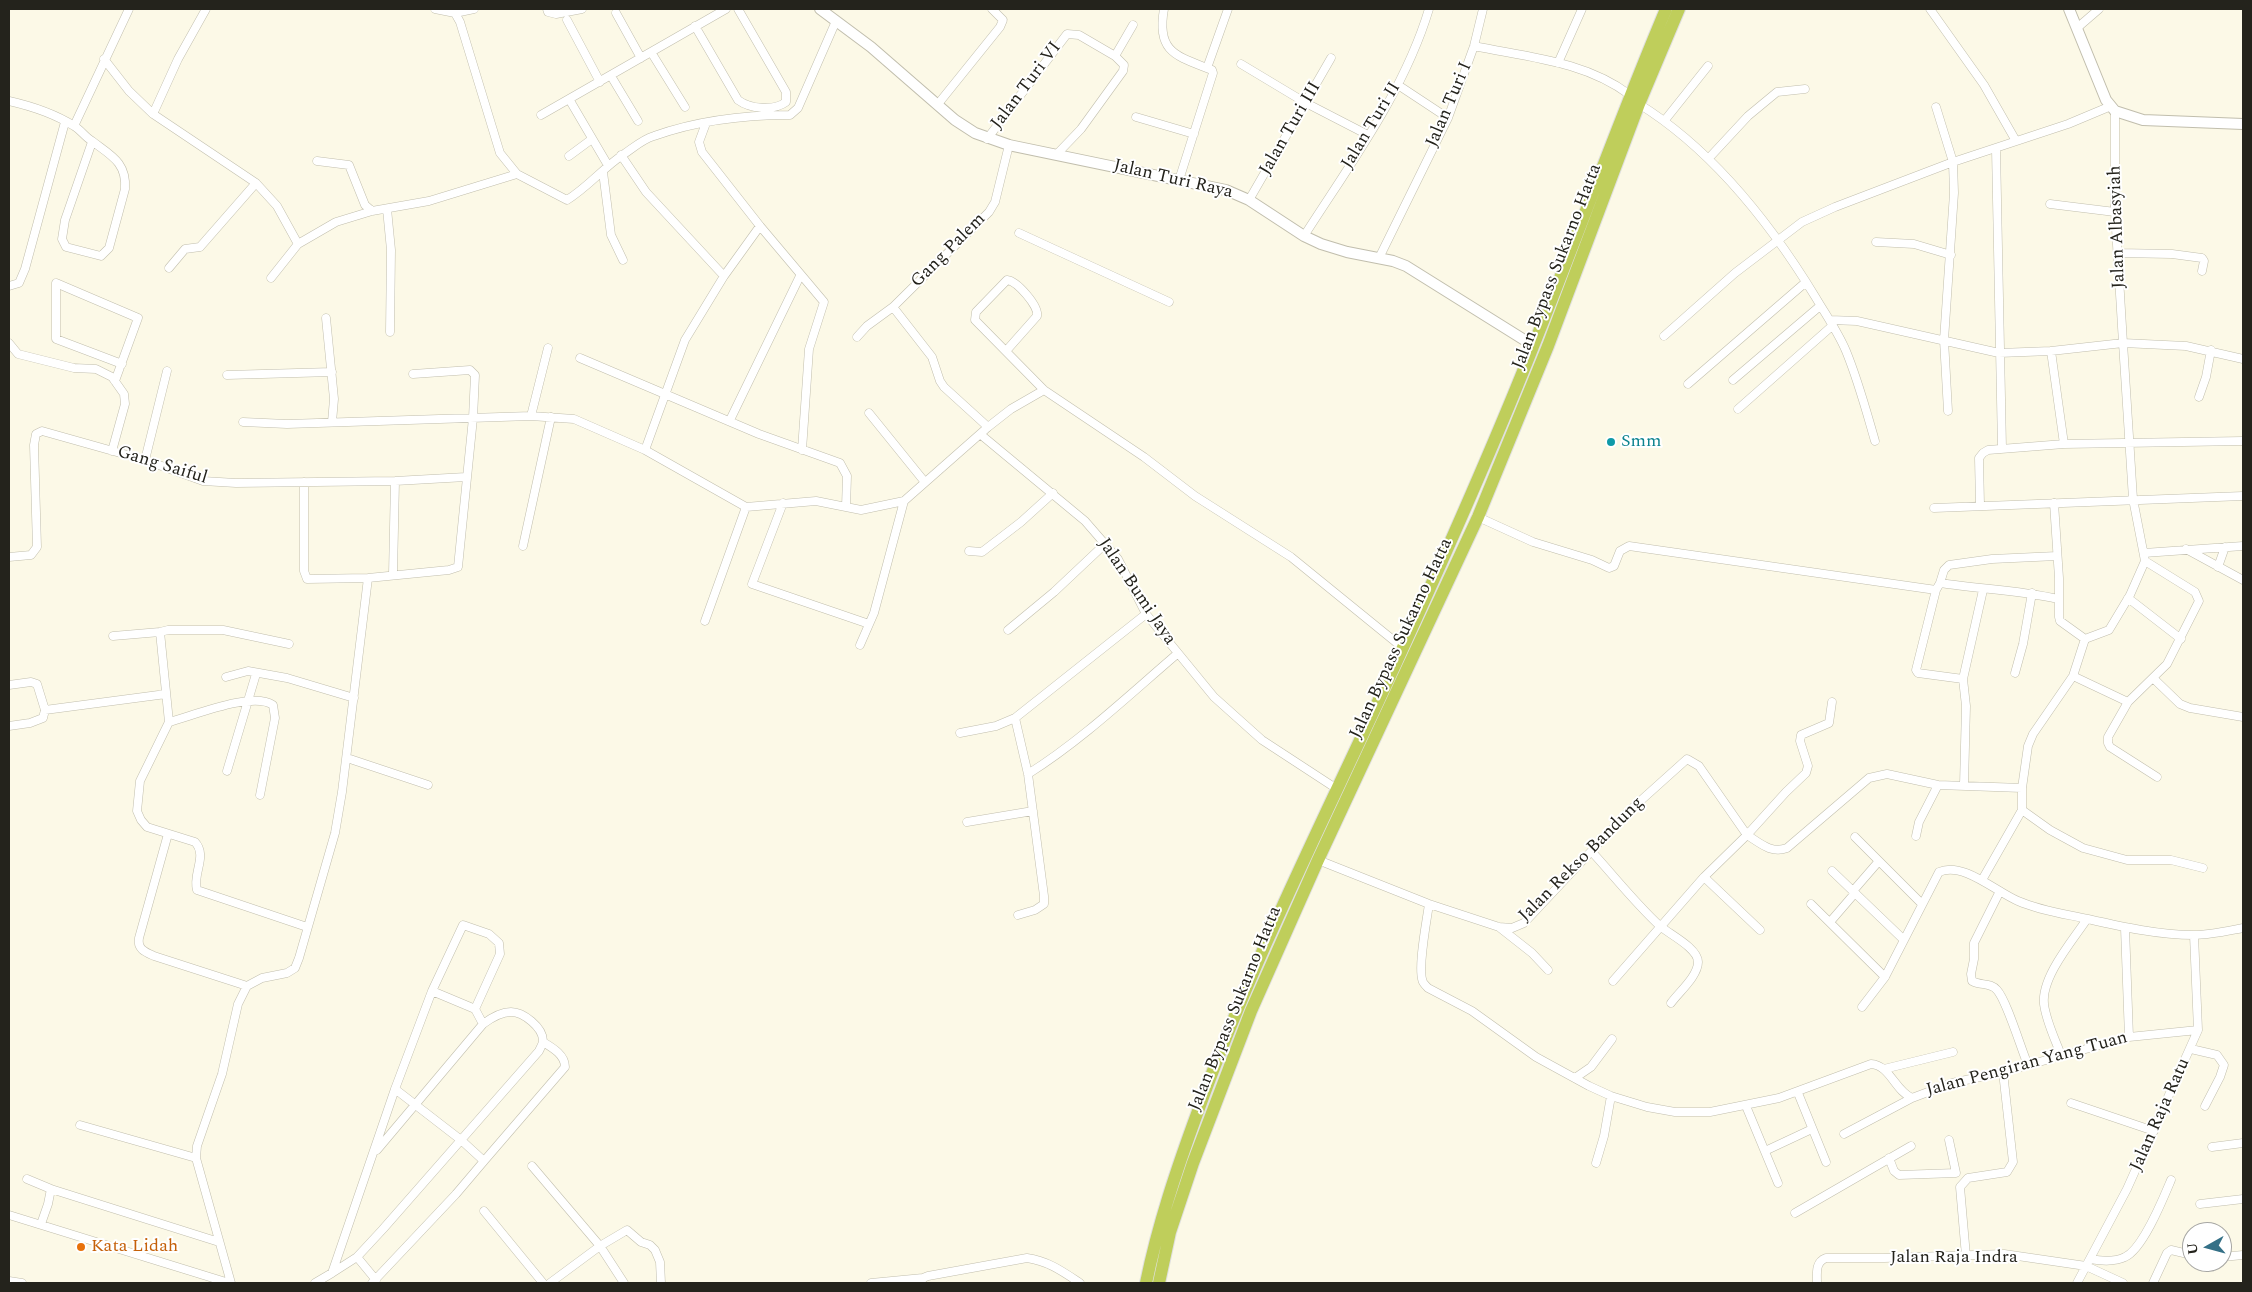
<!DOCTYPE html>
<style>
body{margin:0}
#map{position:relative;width:2252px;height:1292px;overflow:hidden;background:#fcf9e7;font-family:Spectral,serif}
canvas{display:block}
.frame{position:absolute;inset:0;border:10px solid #24231c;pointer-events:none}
.north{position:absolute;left:2182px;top:1222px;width:50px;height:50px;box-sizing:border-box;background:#fff;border:1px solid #a7a7a4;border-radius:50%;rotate:263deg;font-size:14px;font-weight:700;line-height:20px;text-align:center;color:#24231c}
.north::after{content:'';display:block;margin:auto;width:18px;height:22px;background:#347087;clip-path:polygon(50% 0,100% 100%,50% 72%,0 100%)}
</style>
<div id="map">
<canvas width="2252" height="1292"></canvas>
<div class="frame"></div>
<div class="north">U</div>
</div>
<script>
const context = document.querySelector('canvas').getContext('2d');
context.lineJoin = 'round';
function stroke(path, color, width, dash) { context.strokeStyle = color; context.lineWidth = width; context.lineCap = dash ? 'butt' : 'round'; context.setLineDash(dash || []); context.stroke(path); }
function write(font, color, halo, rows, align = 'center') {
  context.font = font + ' Spectral,serif'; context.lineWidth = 4; context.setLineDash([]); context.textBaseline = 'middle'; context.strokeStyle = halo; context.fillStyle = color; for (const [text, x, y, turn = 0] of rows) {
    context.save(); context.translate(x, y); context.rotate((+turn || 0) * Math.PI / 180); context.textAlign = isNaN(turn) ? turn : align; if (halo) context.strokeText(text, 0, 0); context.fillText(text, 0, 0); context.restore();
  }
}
const minor = new Path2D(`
 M 435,9 L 455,13 L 460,22 L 500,153 L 517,174 L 567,200 C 588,187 604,167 624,154 C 633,148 643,139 654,136 C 696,121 746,115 790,115 L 798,108 L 836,21
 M 547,9 L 548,12 L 556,14 L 582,9
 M 1164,9 C 1156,53 1177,56 1212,70 L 1213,73 L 1179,180
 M 1930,9 L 1984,85 L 2016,141
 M 455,13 L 474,9
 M 616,13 L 641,58
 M 567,20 L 600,82
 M 695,26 L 738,100 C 750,109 774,111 786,102 L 786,92 L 738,9
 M 2077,28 L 2099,9
 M 1474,46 C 1527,57 1585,61 1630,95
 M 651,52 L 685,107
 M 104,59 L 129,91 L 153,114 L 256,183 L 277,206 L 298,244
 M 1558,63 L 1582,9
 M 1241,64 L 1306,103 L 1368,135
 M 1207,68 L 1228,9
 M 611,76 L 638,121
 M 1398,85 L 1448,118
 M 569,99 L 606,162
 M 9,101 C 31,106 55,114 74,126 C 81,130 85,137 92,141 C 110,155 127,162 125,189 L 109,248 L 101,256 L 66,247 L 62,239 L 65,220 L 92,142
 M 938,104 L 1000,27 L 1003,20 L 992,9
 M 1639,104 C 1713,150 1771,224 1816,298 C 1826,315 1838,332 1846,351 C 1858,380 1866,410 1875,441
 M 1936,107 L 1953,162 L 1954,193 L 1944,340 L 1948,411
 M 153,114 L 178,59 L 206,9
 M 541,115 L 726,9
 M 1136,117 L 1194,134
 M 1665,120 L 1708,66
 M 74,126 L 129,9
 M 987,139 L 1067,34 L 1079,35 L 1115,56 L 1133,25
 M 1996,149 L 2002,448
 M 1057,154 L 1081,129 L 1123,71 L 1124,65 L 1115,56
 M 621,155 L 646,192 L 724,276
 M 569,156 L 592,139
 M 1709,158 L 1748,116 L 1777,92 L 1805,89
 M 317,161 L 349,165 L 365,205 L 372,211
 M 603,172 L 611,235 L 623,260
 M 1249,200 L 1331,58
 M 2050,204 L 2115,212
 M 387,209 L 391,250 L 390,332
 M 760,226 L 824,302 L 809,349 L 802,450
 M 1019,233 L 1169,302
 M 1304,236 C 1350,164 1404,92 1429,9
 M 1876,242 L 1914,244 L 1951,255
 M 2118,253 L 2172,254 L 2202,258 L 2204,261 L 2202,271
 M 1379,258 L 1448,118 L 1474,46 L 1483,9
 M 169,268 L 185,249 L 200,247 L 256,183
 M 271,278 L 298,244 L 336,222 L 372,211 L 429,201 L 517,174
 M 9,286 L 19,283 L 25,269 L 65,122
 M 893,307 L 932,357 L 940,381 L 944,387 L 988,427
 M 326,318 L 334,399 L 332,422
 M 1830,320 L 1857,321 L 1999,353 L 2051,351 L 2123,343 L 2186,346 L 2243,359
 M 1664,336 L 1735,273 L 1802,222 L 1835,207 L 1953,162 L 2068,124 L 2111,106
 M 857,337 L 867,326 L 893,307 L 989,212 L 995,202 L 1009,145
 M 9,343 L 18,354 L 74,368 L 96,369 L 112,377 L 124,394 L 125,404 L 112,451
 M 1006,351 L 1037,316 C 1039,306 1017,281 1007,280 L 976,312 L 975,320 L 1044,390 L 1144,457 L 1195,496 L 1291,557 L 1403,648
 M 2051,351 L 2064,444
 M 580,358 L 759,434 L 840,463 L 847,476 L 846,507
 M 227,375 L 332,372
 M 1733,380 L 1820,306
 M 115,381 L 138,318 L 56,283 L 56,339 L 122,364
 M 1688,384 L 1806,282
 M 2199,397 L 2206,377 L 2211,350
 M 1738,409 L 1832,326
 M 869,413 L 924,481
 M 531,416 L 548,348
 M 730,420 L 800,276
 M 243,422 L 287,424 L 531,416 L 574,419 L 645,450 L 746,507 L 816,501 L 861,510 L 904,501 L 988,427 L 1011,409 L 1044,390
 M 980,434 L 1085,521 L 1118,559 L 1146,614 L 1214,697 L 1262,740 L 1337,789
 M 645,450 L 685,340 L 724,276 L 760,226 L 702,152 L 699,142 L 706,123
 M 145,460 L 167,371
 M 304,482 L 304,571 L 307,579 L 368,578 L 449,570 L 458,567 L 473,418 L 475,375 L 470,370 L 413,374
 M 783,503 L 752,584 L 869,624
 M 2054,503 L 2059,578 L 2059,617 L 2060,621 L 2085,639
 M 1980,505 L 1979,458 L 1983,453 L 1988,450 L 2064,444 L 2243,441
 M 1934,508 L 2243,496
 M 1478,517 L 1533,542 L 1592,560 L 1609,568 L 1614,566 L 1620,551 L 1629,546 L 1936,590 L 1940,583 C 1979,589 2020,590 2058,599
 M 523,546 L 551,417
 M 2186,549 L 2243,580
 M 969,551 L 982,552 L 1021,522 L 1053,493
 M 2144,553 L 2243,546
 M 9,557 L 31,555 L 37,547 L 34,445 L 36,434 L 42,431 L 145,460 L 203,481 L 236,483 L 395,481 L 466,477
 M 2145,561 L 2195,592 L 2199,601 L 2167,664 L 2128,702 L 2108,737 L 2108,743 L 2110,747 L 2157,777
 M 2218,567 L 2225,547
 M 393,574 L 395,481
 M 1940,583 L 1944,570 L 1949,565 L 1992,559 L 2057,556
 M 1936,590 L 1916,670 L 1918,673 L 1963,679
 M 2128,598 L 2181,639
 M 705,621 L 746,507
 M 1008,630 L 1054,592 L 1105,544
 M 160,632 L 168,630 L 223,630 L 289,644
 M 113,636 L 160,632 L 169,722 L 140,781 L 137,811 L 141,820 L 147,827 L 195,842 C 208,856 192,874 197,890 L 307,927
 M 860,645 L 874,613 L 904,501
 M 2015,673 L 2023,644 L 2032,593
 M 2073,676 L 2128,702
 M 226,677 L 248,671 L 287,678 L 354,698
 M 2153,678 L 2180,704 L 2190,708 L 2243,717
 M 9,685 L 31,682 L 37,684 L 45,710 L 166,694
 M 1015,718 L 1028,774 L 1044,896 L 1044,904 L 1035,910 L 1018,915
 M 169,722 C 193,716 252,691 273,705 L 275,718 L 260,795
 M 9,726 L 30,723 L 43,718 L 45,710
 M 960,733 L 996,726 L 1015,718 L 1146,614
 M 347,758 L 428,785
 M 227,771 L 256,674
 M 1028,774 C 1082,740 1129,695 1177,654
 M 1964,785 L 1966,706 L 1963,679 L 1983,590
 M 2022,810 L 2050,830 L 2083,848 L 2127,860 L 2171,860 L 2203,868
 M 967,822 L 1033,811
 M 168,834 L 139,938 C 137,949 145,952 154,956 L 247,986
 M 1916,836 L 1919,822 L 1938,785
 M 1855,837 L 1922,904
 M 1592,852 C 1614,876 1636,904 1660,926 C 1669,934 1698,948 1698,962 C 1698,976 1679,992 1671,1003
 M 1318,860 L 1429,904 L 1499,927 L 1512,928 L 1524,923 L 1628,812 L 1687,759 L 1699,766 L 1747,835 L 1786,792 L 1806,773 L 1808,766 L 1800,741 L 1801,735 L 1829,723 L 1832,702
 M 1832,871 L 1904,940
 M 1704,877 L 1760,930
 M 1982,880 L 2022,810 L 2022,788 L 2028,746 L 2033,734 L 2073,676 L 2085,639 L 2109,630 L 2130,595 L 2145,561 L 2133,499 L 2123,343 L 2115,212 L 2115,111
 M 1853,891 L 1879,861
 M 2000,891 L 1974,943 L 1974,959 L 1971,974 L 1972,981 C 1981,986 1990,982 1997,990 C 2007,1001 2021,1049 2028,1065
 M 1429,904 C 1427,919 1417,970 1423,982 C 1423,983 1428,988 1428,988 L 1472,1011 L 1536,1057 L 1589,1086 L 1611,1096 L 1647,1107 L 1675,1112 L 1710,1112 L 1779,1098 L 1871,1064 C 1890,1065 1895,1091 1912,1098 L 1952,1083 L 2003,1072 L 2129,1037 L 2198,1030
 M 1811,904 L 1885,977
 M 1830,922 L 1855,893
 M 1499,927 L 1532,953 L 1548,970
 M 2125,928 L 2129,1037
 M 1613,981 L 1704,877 L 1747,835 C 1760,843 1771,854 1787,848 L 1869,778 L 1887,774 L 1938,785 L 2022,788
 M 1862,1007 L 1885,977 L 1939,872 C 1963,861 1996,892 2018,901 C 2041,911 2065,914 2088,919 C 2123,927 2159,935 2194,935 C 2210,935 2227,931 2243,928
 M 2191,1049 L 2217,1055 L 2224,1065 L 2220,1077 L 2205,1106
 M 2061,1055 C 2055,1039 2046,1021 2044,1004 C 2041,977 2073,940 2087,919
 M 1884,1069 L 1953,1052
 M 1575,1078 L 1591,1067 L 1612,1039
 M 395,1089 L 461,1140 L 484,1161 L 565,1067 C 565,1055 553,1048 543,1042
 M 1798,1093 L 1826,1162
 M 2071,1103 L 2154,1131
 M 1746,1106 L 1778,1183
 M 80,1125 L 196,1158
 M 1844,1134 L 1912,1098
 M 2212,1147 L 2243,1143
 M 377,1150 L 483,1024 L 475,1009 L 432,991
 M 1765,1151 L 1812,1129
 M 1889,1158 L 1894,1171 L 1899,1175 L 1956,1173 L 1949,1140
 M 1596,1163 L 1604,1136 L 1611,1096
 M 532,1166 L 600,1246 L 624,1283
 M 27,1179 L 51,1189 L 48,1204 L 41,1224
 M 51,1189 L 219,1242
 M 2200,1204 L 2243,1199
 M 484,1211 L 543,1283
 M 1795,1213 L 1911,1146
 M 9,1215 L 229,1283
 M 1966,1256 L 1960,1187 L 1968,1178 L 2007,1172 L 2013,1162 L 2003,1072
 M 357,1257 L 376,1280
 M 2222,1257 L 2243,1255
 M 2090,1259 C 2101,1261 2115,1262 2125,1257 C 2143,1249 2163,1199 2171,1180
 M 332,1273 L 357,1257 L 383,1229 L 539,1051 C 540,1048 543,1044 543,1041 C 543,1027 523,1012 511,1012 C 500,1012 491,1018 483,1024
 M 9,1281 L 22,1283
 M 231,1283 L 196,1158 L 197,1146 L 222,1074 L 238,1004 L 247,986 L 262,978 L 287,973 L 295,968 L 299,958 L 335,833 L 342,792 L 368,578
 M 315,1283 L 332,1273 L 395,1089 L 432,991 L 463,925 L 489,934 L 499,943 L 500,954 L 475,1009
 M 372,1283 L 456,1194 L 484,1161
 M 550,1283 L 600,1246 L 627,1230 L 641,1242 L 650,1245 L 655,1250 L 660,1262 L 661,1283
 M 871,1283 L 923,1278
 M 921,1283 L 923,1278 L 928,1276 L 1027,1258 C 1048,1261 1062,1271 1080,1283
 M 1817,1283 C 1817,1273 1815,1262 1826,1258 L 1884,1258 L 2004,1254 L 2086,1266 L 2123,1283
 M 2077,1283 L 2127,1189 L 2198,1030 L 2194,935
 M 2153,1283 L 2167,1253 L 2171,1250 L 2192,1255`);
const tertiary = new Path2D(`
 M 820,9 L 871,47 L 955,120 L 975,133 L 1009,145 L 1226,190 L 1249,200 L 1304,236 L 1321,244 L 1347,252 L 1393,261 L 1406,266 L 1534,346
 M 2069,9 L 2106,100 L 2115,111 L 2143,120 L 2243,124`);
const trunk = new Path2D(`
 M 1146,1283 C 1158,1224 1177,1168 1198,1111 C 1256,950 1335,798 1405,643 C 1450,544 1494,445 1534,344 C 1579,232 1619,120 1666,9
 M 1159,1283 L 1170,1232 L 1193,1163 L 1251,1011 L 1318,860 L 1478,517 L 1548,346 L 1639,104 L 1679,9`);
const markers = [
 [1611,442,5,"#0f9aa8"],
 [81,1247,5,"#e8710a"]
];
const streetNames = [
 ["Jalan Turi VI",1027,86,-53],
 ["Jalan Turi I",1450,105,-67],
 ["Jalan Turi II",1372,126,-59],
 ["Jalan Turi III",1291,129,-60],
 ["Jalan Turi Raya",1173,180,13],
 ["Jalan Albasyiah",2118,227,-92],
 ["Gang Palem",949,251,-45],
 ["Jalan Bypass Sukarno Hatta",1558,267,-69],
 ["Gang Saiful",162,466,17],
 ["Jalan Bumi Jaya",1136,592,56],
 ["Jalan Bypass Sukarno Hatta",1402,639,-65],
 ["Jalan Rekso Bandung",1582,860,-45],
 ["Jalan Bypass Sukarno Hatta",1236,1009,-68],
 ["Jalan Pengiran Yang Tuan",2027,1065,-15],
 ["Jalan Raja Ratu",2161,1115,-66],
 ["Jalan Raja Indra",1954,1258]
];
const cultureNames = [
 ["Smm",1621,442]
];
const foodNames = [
 ["Kata Lidah",91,1247]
];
stroke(minor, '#c1bead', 9);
stroke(tertiary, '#c1bead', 12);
stroke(trunk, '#e0e0df', 14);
stroke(minor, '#fff', 8);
stroke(tertiary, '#fff', 10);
stroke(trunk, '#bfce5b', 12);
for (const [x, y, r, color] of markers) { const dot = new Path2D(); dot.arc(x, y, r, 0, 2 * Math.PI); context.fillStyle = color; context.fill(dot); stroke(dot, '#fff', 2); }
write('18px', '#24231c', '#fff', streetNames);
write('18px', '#0d838f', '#fff', cultureNames, 'left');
write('18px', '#c56008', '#fff', foodNames, 'left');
</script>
